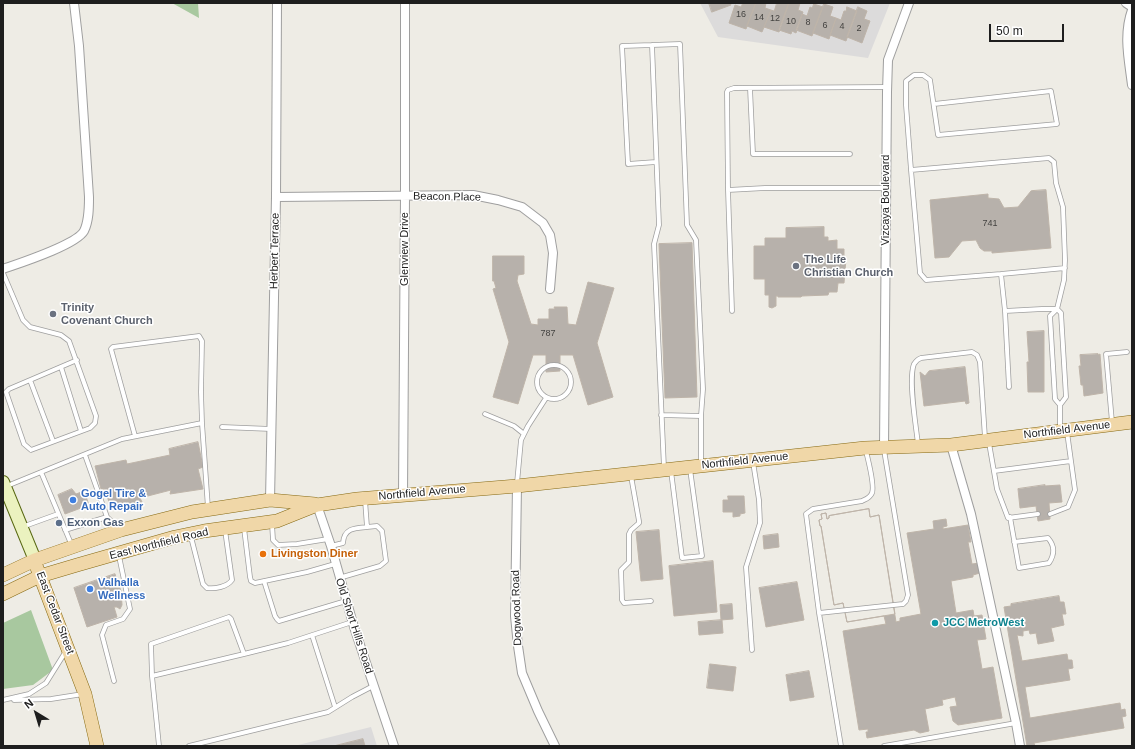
<!DOCTYPE html>
<style>
body{margin:0}
#map{position:relative;width:1135px;height:749px;overflow:hidden;background:#eeece5;font-family:Arial,sans-serif}
canvas{display:block}
.frame{position:absolute;inset:0;border:4px solid #1e1e1e;pointer-events:none}
.north{position:absolute;left:16px;top:693px;width:40px;height:40px;-webkit-text-stroke:3px #fff;paint-order:stroke;rotate:322deg;font-size:11px;font-weight:700;line-height:16px;text-align:center;color:#1e1e1e}
.north::after{content:'';display:block;margin:auto;width:14px;height:18px;background:#1e1e1e;clip-path:polygon(50% 0,100% 100%,50% 72%,0 100%)}
.scale{position:absolute;left:989px;top:24px;width:75px;height:18px;box-sizing:border-box;border:2px solid #1e1e1e;border-top:0;padding-left:5px;font-size:12px;line-height:14px;white-space:nowrap;color:#1e1e1e;-webkit-text-stroke:3px #fff;paint-order:stroke}
</style>
<div id="map">
<canvas width="1135" height="749"></canvas>
<div class="frame"></div>
<div class="north">N</div>
<div class="scale">50 m</div>
</div>
<script>
const context = document.querySelector('canvas').getContext('2d');
context.lineJoin = 'round';
function fill(path, color) { context.fillStyle = color; context.fill(path, 'evenodd'); }
function stroke(path, color, width, dash) { context.strokeStyle = color; context.lineWidth = width; context.lineCap = dash ? 'butt' : 'round'; context.setLineDash(dash || []); context.stroke(path); }
function write(font, color, halo, rows, align = 'center') {
  context.font = font + ' Arial,sans-serif'; context.lineWidth = 3; context.setLineDash([]); context.textBaseline = 'middle'; context.strokeStyle = halo; context.fillStyle = color; for (const [text, x, y, turn = 0] of rows) {
    context.save(); context.translate(x, y); context.rotate((+turn || 0) * Math.PI / 180); context.textAlign = isNaN(turn) ? turn : align; if (halo) context.strokeText(text, 0, 0); context.fillText(text, 0, 0); context.restore();
  }
}
const residential = new Path2D(`
 M 700,3 L 890,3 L 868,58 L 718,37 Z
 M 371,727 L 377,746 L 294,746 Z`);
const forest = new Path2D(`
 M 172,3 L 198,3 L 199,18 Z
 M 31,610 L 53,670 L 33,685 L 3,689 L 3,623 Z`);
const building = new Path2D(`
 M 709,3 L 730,3 L 731,5 L 712,12 Z
 M 743,3 L 756,3 L 746,29 L 729,23 L 735,5 L 741,7 Z
 M 756,3 L 766,3 L 765,8 L 771,10 L 762,32 L 747,26 Z
 M 777,3 L 789,3 L 779,32 L 764,27 L 771,10 L 774,11 Z
 M 789,3 L 800,3 L 798,10 L 803,12 L 796,33 L 792,31 L 791,34 L 779,30 Z
 M 814,4 L 823,7 L 812,36 L 796,30 L 802,14 L 807,16 L 810,7 L 812,8 Z
 M 824,4 L 833,7 L 830,16 L 836,18 L 829,39 L 813,33 Z
 M 847,7 L 857,11 L 846,41 L 830,35 L 836,18 L 841,20 L 844,11 L 846,11 Z
 M 858,7 L 867,11 L 864,19 L 870,21 L 862,43 L 847,37 Z
 M 1046,190 L 1051,248 L 992,253 L 992,251 L 984,251 L 980,248 L 976,240 L 962,241 L 949,257 L 935,258 L 930,200 L 988,194 L 988,198 L 999,199 L 1004,208 L 1018,207 L 1031,191 Z
 M 824,227 L 824,237 L 828,237 L 828,241 L 837,240 L 837,249 L 844,249 L 844,259 L 846,259 L 844,283 L 838,283 L 837,292 L 829,292 L 828,295 L 802,296 L 801,297 L 778,297 L 778,296 L 776,296 L 776,306 L 772,308 L 769,307 L 769,295 L 765,295 L 765,279 L 754,279 L 754,246 L 765,246 L 765,238 L 786,238 L 786,228 Z
 M 692,243 L 697,397 L 665,398 L 659,244 Z
 M 493,256 L 524,256 L 524,274 L 518,275 L 517,281 L 531,324 L 538,325 L 538,319 L 549,319 L 549,309 L 555,309 L 554,307 L 567,307 L 568,324 L 576,325 L 588,282 L 614,288 L 597,343 L 613,397 L 588,405 L 573,355 L 560,355 L 560,371 L 546,372 L 546,355 L 533,355 L 518,404 L 493,397 L 509,342 L 493,289 L 496,288 L 494,281 L 493,281 Z
 M 1044,331 L 1044,392 L 1028,392 L 1027,362 L 1029,362 L 1027,332 Z
 M 1098,354 L 1098,355 L 1100,354 L 1103,393 L 1084,396 L 1083,385 L 1081,385 L 1079,366 L 1081,366 L 1080,355 Z
 M 965,367 L 969,403 L 966,404 L 965,401 L 924,406 L 920,372 L 925,376 L 929,371 Z
 M 198,442 L 203,467 L 198,469 L 203,489 L 170,494 L 171,490 L 140,498 L 142,502 L 111,509 L 105,489 L 101,489 L 95,466 L 126,460 L 127,464 L 170,455 L 169,449 Z
 M 1045,485 L 1045,486 L 1060,485 L 1062,502 L 1049,503 L 1050,519 L 1038,521 L 1036,506 L 1020,508 L 1018,489 Z
 M 72,489 L 76,494 L 84,491 L 89,505 L 65,514 L 58,495 Z
 M 728,496 L 744,496 L 745,513 L 740,514 L 740,516 L 733,517 L 733,512 L 723,512 L 723,500 L 728,500 Z
 M 869,509 L 870,517 L 879,515 L 896,622 L 900,621 L 900,618 L 921,614 L 907,533 L 934,529 L 933,521 L 946,519 L 947,526 L 943,527 L 943,529 L 968,525 L 971,542 L 968,542 L 972,564 L 979,563 L 980,573 L 973,575 L 973,577 L 951,581 L 956,613 L 973,610 L 974,616 L 982,615 L 986,639 L 977,640 L 982,669 L 993,667 L 1002,718 L 958,725 L 953,721 L 950,707 L 957,706 L 955,697 L 942,700 L 943,705 L 925,709 L 929,731 L 920,733 L 914,730 L 867,738 L 866,732 L 868,732 L 868,729 L 859,730 L 843,631 L 886,624 L 884,616 L 847,622 L 843,603 L 834,605 L 821,526 L 820,526 L 819,520 L 822,519 L 821,514 L 826,513 L 827,519 L 829,518 L 829,516 Z
 M 869,509 L 870,517 L 879,515 L 895,614 L 847,622 L 843,603 L 834,605 L 821,526 L 820,526 L 819,520 L 822,519 L 821,514 L 826,513 L 827,519 L 829,518 L 829,516 Z
 M 659,530 L 663,579 L 641,581 L 636,532 Z
 M 778,534 L 779,547 L 764,549 L 763,536 Z
 M 713,561 L 717,612 L 674,616 L 669,566 Z
 M 115,574 L 121,591 L 122,605 L 120,609 L 117,607 L 114,607 L 117,617 L 87,627 L 74,588 Z
 M 797,582 L 804,620 L 766,627 L 759,588 Z
 M 1059,596 L 1060,602 L 1064,602 L 1066,614 L 1062,614 L 1064,625 L 1051,628 L 1054,641 L 1038,644 L 1036,633 L 1030,634 L 1029,630 L 1023,631 L 1023,636 L 1017,635 L 1022,661 L 1067,654 L 1068,660 L 1072,660 L 1073,668 L 1068,669 L 1070,680 L 1025,687 L 1030,718 L 1120,703 L 1121,710 L 1125,709 L 1126,716 L 1122,717 L 1124,728 L 1034,743 L 1035,746 L 1027,746 L 1004,607 L 1011,606 L 1011,604 Z
 M 732,604 L 733,619 L 721,620 L 720,605 Z
 M 722,620 L 723,633 L 699,635 L 698,622 Z
 M 710,664 L 736,667 L 733,691 L 707,688 Z
 M 809,671 L 814,697 L 790,701 L 786,675 Z
 M 363,739 L 365,746 L 334,746 Z`);
const service = new Path2D(`
 M 652,45 L 622,46 L 628,164 L 656,162
 M 750,88 L 753,154 L 850,154
 M 911,170 L 906,105 L 906,81 L 914,75 L 923,75 L 930,80 L 938,135 L 1057,124 L 1051,91 L 934,104
 M 728,190 L 765,188 L 886,188
 M 3,273 L 23,320 L 30,327 L 61,335 L 69,341 L 96,416 L 95,423 L 90,428 L 31,450 L 24,444 L 6,392 L 9,389 L 77,360
 M 1001,274 L 1065,268
 M 732,311 L 728,190 L 727,92 L 728,90 L 734,88 L 887,87
 M 1005,311 L 1042,309 L 1057,309 L 1061,313 L 1066,397 L 1060,405 L 1060,429
 M537 382a17 17 0 1 1 34 0a17 17 0 1 1-34 0Z
 M 61,367 L 81,431
 M 30,380 L 53,441
 M 1009,387 L 1005,311 L 1001,274 L 926,280 L 920,273 L 911,170 L 1049,158 L 1054,162 L 1056,183 L 1063,207 L 1065,260 L 1064,280 L 1057,309 L 1050,316 L 1055,399 L 1060,405
 M 485,414 L 514,426 L 524,434
 M 661,415 L 701,416
 M 1112,422 L 1106,354 L 1127,352
 M 222,427 L 271,429
 M 135,436 L 111,349 L 113,347 L 199,336 L 202,341 L 201,392 L 202,423
 M 989,443 L 997,489 L 1008,518 L 1038,514
 M 918,444 C 916,426 908,379 914,364 C 916,361 918,359 921,358 L 972,352 L 977,355 L 980,362 L 985,438
 M 85,455 L 107,517 L 119,529
 M 664,468 L 654,244 L 659,225 L 652,45 L 680,44 L 687,225 L 696,240 L 703,389 L 701,416 L 701,465
 M 671,471 L 682,558 L 702,556 L 690,469
 M 994,471 L 1071,461
 M 41,472 L 72,546
 M 631,476 L 639,521 L 639,523 L 631,530 L 629,534 L 629,562 L 621,570 L 622,600 L 624,603 L 651,601
 M 517,483 L 521,440 L 528,426 L 546,398
 M 7,486 L 122,439 L 202,423 L 208,508
 M 1050,514 L 1068,507 L 1075,490 L 1067,432
 M 1010,517 L 1019,568 L 1049,563 C 1055,554 1055,546 1048,538 L 1014,542
 M 272,524 L 273,540 L 278,545 L 297,544 L 328,539
 M 22,527 L 58,514
 M 244,528 L 250,577 L 251,581 L 255,583 L 307,572 L 335,564
 M 65,530 L 107,517
 M 191,537 L 203,584 L 207,588 C 215,589 227,587 232,580 L 225,530
 M 331,546 L 343,543 C 344,528 355,528 367,527 L 365,500
 M 339,578 L 380,566 L 386,561 L 382,531 L 377,526 L 367,527
 M 264,581 L 275,616 L 277,619 L 279,621 L 346,601
 M 819,613 L 903,604 L 906,601 L 908,595 L 884,450
 M 312,635 L 335,707
 M 752,650 L 746,567 L 760,523 L 759,500 L 753,462
 M 152,676 L 244,654
 M 114,681 L 102,635 L 106,625 L 123,619 L 130,609 L 119,556
 M 3,700 L 29,694 L 46,683 L 66,651
 M 14,700 L 51,699 L 83,694
 M 159,746 L 152,676 L 151,644 L 229,617 L 231,619 L 244,654 L 288,643 L 352,622
 M 189,746 L 328,712 L 352,697 L 373,686
 M 841,746 L 819,613 L 806,514 L 813,509 L 862,501 C 866,499 870,498 872,493 C 875,485 868,460 866,451
 M 884,746 L 1016,723`);
const minor = new Path2D(`
 M 1126,3 L 1132,7
 M 1132,10 C 1123,35 1129,60 1132,85
 M 276,197 L 473,195 L 498,200 L 522,207 L 543,223 L 550,235 L 553,253 L 550,289
 M 3,269 C 20,263 76,245 84,231 C 89,221 89,208 89,197 L 79,46 L 74,3
 M 951,445 L 971,514 L 1016,723 L 1020,746
 M 884,448 L 887,92 L 888,60 L 909,3
 M 517,486 L 515,616 L 518,646 L 522,673 L 538,711 L 555,746
 M 403,495 L 405,196 L 405,3
 M 270,500 L 276,197 L 277,3
 M 317,505 L 331,546 L 354,627 L 394,746`);
const secondary = new Path2D(`
 M 3,482 L 35,560`);
const primary = new Path2D(`
 M 37,568 L 85,694 L 97,746
 M 3,575 L 35,560 L 121,530 L 192,512 L 270,500 L 315,504
 M 3,594 L 40,576 L 77,565 L 175,537 L 204,531 L 277,521 L 317,505 L 357,499 L 517,486 L 865,448 L 951,445 L 1132,422`);
const markers = [
 [796,266,4,"#6b7280"],
 [53,314,4,"#6b7280"],
 [73,500,4,"#3f7fe0"],
 [59,523,4,"#5c6f8a"],
 [263,554,4,"#e8710a"],
 [90,589,4,"#3f7fe0"],
 [935,623,4,"#0f9aa8"]
];
const numberNames = [
 ["16",741,15],
 ["14",759,18],
 ["12",775,19],
 ["10",791,22],
 ["8",808,23],
 ["6",825,26],
 ["4",842,27],
 ["2",859,29],
 ["741",990,224],
 ["787",548,334]
];
const streetNames = [
 ["Beacon Place",447,197,1],
 ["Vizcaya Boulevard",886,200,-90],
 ["Glenview Drive",405,249,-90],
 ["Herbert Terrace",275,251,-89],
 ["Northfield Avenue",1067,430,-7],
 ["Northfield Avenue",745,461,-6],
 ["Northfield Avenue",422,493,-5],
 ["East Northfield Road",159,544,-14],
 ["Dogwood Road",517,608,-92],
 ["East Cedar Street",55,613,69],
 ["Old Short Hills Road",354,626,72]
];
const worshipNames = [
 ["The Life",804,260],
 ["Christian Church",804,273],
 ["Trinity",61,308],
 ["Covenant Church",61,321]
];
const shopNames = [
 ["Gogel Tire &",81,494],
 ["Auto Repair",81,507],
 ["Valhalla",98,583],
 ["Wellness",98,596]
];
const serviceNames = [
 ["Exxon Gas",67,523]
];
const foodNames = [
 ["Livingston Diner",271,554]
];
const cultureNames = [
 ["JCC MetroWest",943,623]
];
fill(residential, '#dcdbdb');
fill(forest, '#a8c89f');
fill(building, '#b7b1ab');
stroke(building, '#beb4a9', 1);
stroke(service, '#9f9f9f', 5.5);
stroke(minor, '#9f9f9f', 10);
stroke(secondary, '#586812', 14);
stroke(primary, '#866912', 14);
stroke(service, '#fff', 4);
stroke(minor, '#fff', 8);
stroke(secondary, '#ebf2bf', 12);
stroke(primary, '#f0d7a8', 13);
for (const [x, y, r, color] of markers) { const dot = new Path2D(); dot.arc(x, y, r, 0, 2 * Math.PI); context.fillStyle = color; context.fill(dot); stroke(dot, '#fff', 1.5); }
write('9px', '#444341', null, numberNames);
write('11px', '#1e1e1e', '#fff', streetNames);
write('bold 11px', '#5b616d', '#fff', worshipNames, 'left');
write('bold 11px', '#366cbe', '#fff', shopNames, 'left');
write('bold 11px', '#4e5e75', '#fff', serviceNames, 'left');
write('bold 11px', '#c56008', '#fff', foodNames, 'left');
write('bold 11px', '#0d838f', '#fff', cultureNames, 'left');
</script>
